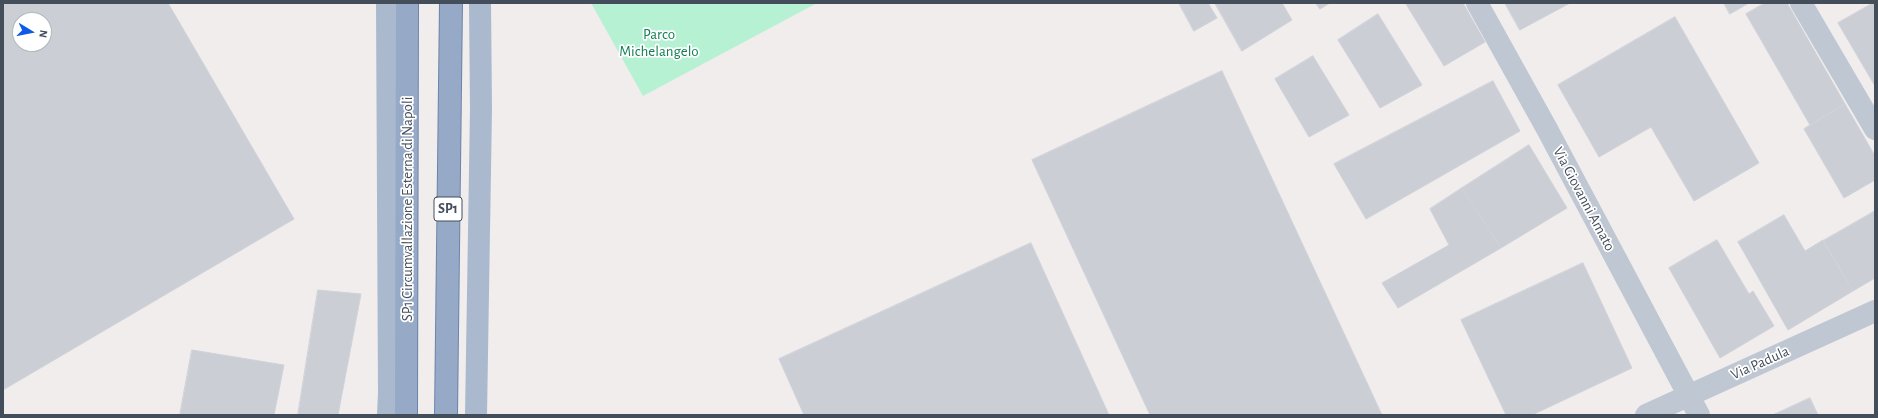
<!DOCTYPE html>
<style>
body{margin:0}
#map{position:relative;width:1878px;height:418px;overflow:hidden;background:#f0edec;font-family:"Alegreya Sans",sans-serif}
canvas{display:block}
.frame{position:absolute;inset:0;border:4px solid #444e5b;pointer-events:none}
.north{position:absolute;left:12px;top:12px;width:40px;height:40px;box-sizing:border-box;background:#fff;border:1px solid #b4b8bd;border-radius:50%;rotate:100deg;font-size:11px;font-weight:700;line-height:16px;text-align:center;color:#444e5b}
.north::after{content:'';display:block;margin:auto;width:14px;height:18px;background:#0e59e8;clip-path:polygon(50% 0,100% 100%,50% 72%,0 100%)}
</style>
<div id="map">
<canvas width="1878" height="418"></canvas>
<div class="frame"></div>
<div class="north">N</div>
</div>
<script>
const context = document.querySelector('canvas').getContext('2d');
context.lineJoin = 'round';
function fill(path, color) { context.fillStyle = color; context.fill(path, 'evenodd'); }
function stroke(path, color, width, dash) { context.strokeStyle = color; context.lineWidth = width; context.lineCap = dash ? 'butt' : 'round'; context.setLineDash(dash || []); context.stroke(path); }
function write(font, color, halo, rows, align = 'center') {
  context.font = font + ' "Alegreya Sans",sans-serif'; context.lineWidth = 3.5; context.setLineDash([]); context.textBaseline = 'middle'; context.strokeStyle = halo; context.fillStyle = color; for (const [text, x, y, turn = 0] of rows) {
    context.save(); context.translate(x, y); context.rotate((+turn || 0) * Math.PI / 180); context.textAlign = isNaN(turn) ? turn : align; if (halo) context.strokeText(text, 0, 0); context.fillText(text, 0, 0); context.restore();
  }
}
const green = new Path2D(`
 M 591,3 L 817,3 L 643,96 Z`);
const building = new Path2D(`
 M 3,3 L 168,3 L 294,219 L 3,390 ZM 20,20 L 44,20 L 44,44 L 20,44 Z
 M 1179,3 L 1208,3 L 1217,18 L 1194,31 Z
 M 1215,3 L 1282,3 L 1292,20 L 1242,51 Z
 M 1316,3 L 1330,3 L 1320,9 Z
 M 1463,3 L 1485,42 L 1444,66 L 1406,4 Z
 M 1505,3 L 1570,3 L 1520,30 Z
 M 1724,3 L 1749,3 L 1730,14 Z
 M 1765,3 L 1787,3 L 1845,104 L 1810,125 L 1746,14 Z
 M 1873,3 L 1875,3 L 1875,86 L 1838,23 Z
 M 1378,14 L 1422,85 L 1380,108 L 1338,40 Z
 M 1675,17 L 1759,163 L 1694,201 L 1651,127 L 1599,157 L 1558,85 Z
 M 1313,56 L 1349,115 L 1309,137 L 1275,79 Z
 M 1222,71 L 1382,415 L 1150,415 L 1032,160 Z
 M 1493,81 L 1520,131 L 1366,219 L 1334,164 Z
 M 1845,104 L 1875,156 L 1875,180 L 1844,198 L 1804,129 Z
 M 1529,145 L 1567,208 L 1501,248 L 1462,188 Z
 M 1462,188 L 1501,248 L 1398,308 L 1382,283 L 1449,245 L 1430,209 Z
 M 1875,211 L 1875,278 L 1853,291 L 1823,241 Z
 M 1784,215 L 1805,251 L 1823,240 L 1853,291 L 1788,330 L 1738,242 Z
 M 1717,240 L 1749,294 L 1753,291 L 1774,326 L 1720,358 L 1669,268 Z
 M 1031,243 L 1109,415 L 804,415 L 779,359 Z
 M 1583,263 L 1632,368 L 1532,415 L 1506,415 L 1461,320 Z
 M 318,290 L 361,294 L 338,415 L 298,415 Z
 M 192,350 L 284,365 L 274,415 L 180,415 Z
 M 1810,398 L 1818,415 L 1773,415 Z`);
const minor = new Path2D(`
 M 1477,3 L 1547,129 L 1699,415
 M 1801,3 L 1875,129
 M 1646,415 L 1875,311`);
const primary = new Path2D(`
 M 387,3 L 389,393 L 388,415
 M 476,415 L 481,109 L 480,3`);
const trunk = new Path2D(`
 M 406,415 L 407,3
 M 446,415 L 451,3`);
const shields = [
 [448,209,28]
];
const shieldNames = [
 ["SP1",448,209]
];
const parkNames = [
 ["Parco",659,34],
 ["Michelangelo",659,51]
];
const streetNames = [
 ["Via Giovanni Amato",1584,199,62],
 ["SP1 Circumvallazione Esterna di Napoli",407,209,-90],
 ["Via Padula",1760,363,-24]
];
fill(green, '#b7f1d3');
fill(building, '#cbced5');
stroke(building, '#d0d2d9', 1);
stroke(trunk, '#6c84ab', 24);
stroke(minor, '#bfc7d3', 22);
stroke(primary, '#aab9ce', 22);
stroke(trunk, '#96a9c6', 22);
for (const [x, y, w] of shields) { const box = new Path2D(); box.roundRect(x - w / 2, y - 12, w, 24, 3); context.fillStyle = '#fff'; context.fill(box); stroke(box, '#444e5b', 1); }
write('bold 14px', '#444e5b', null, shieldNames);
write('15px', '#118053', '#fff', parkNames);
write('15px', '#444e5b', '#fff', streetNames);
</script>
